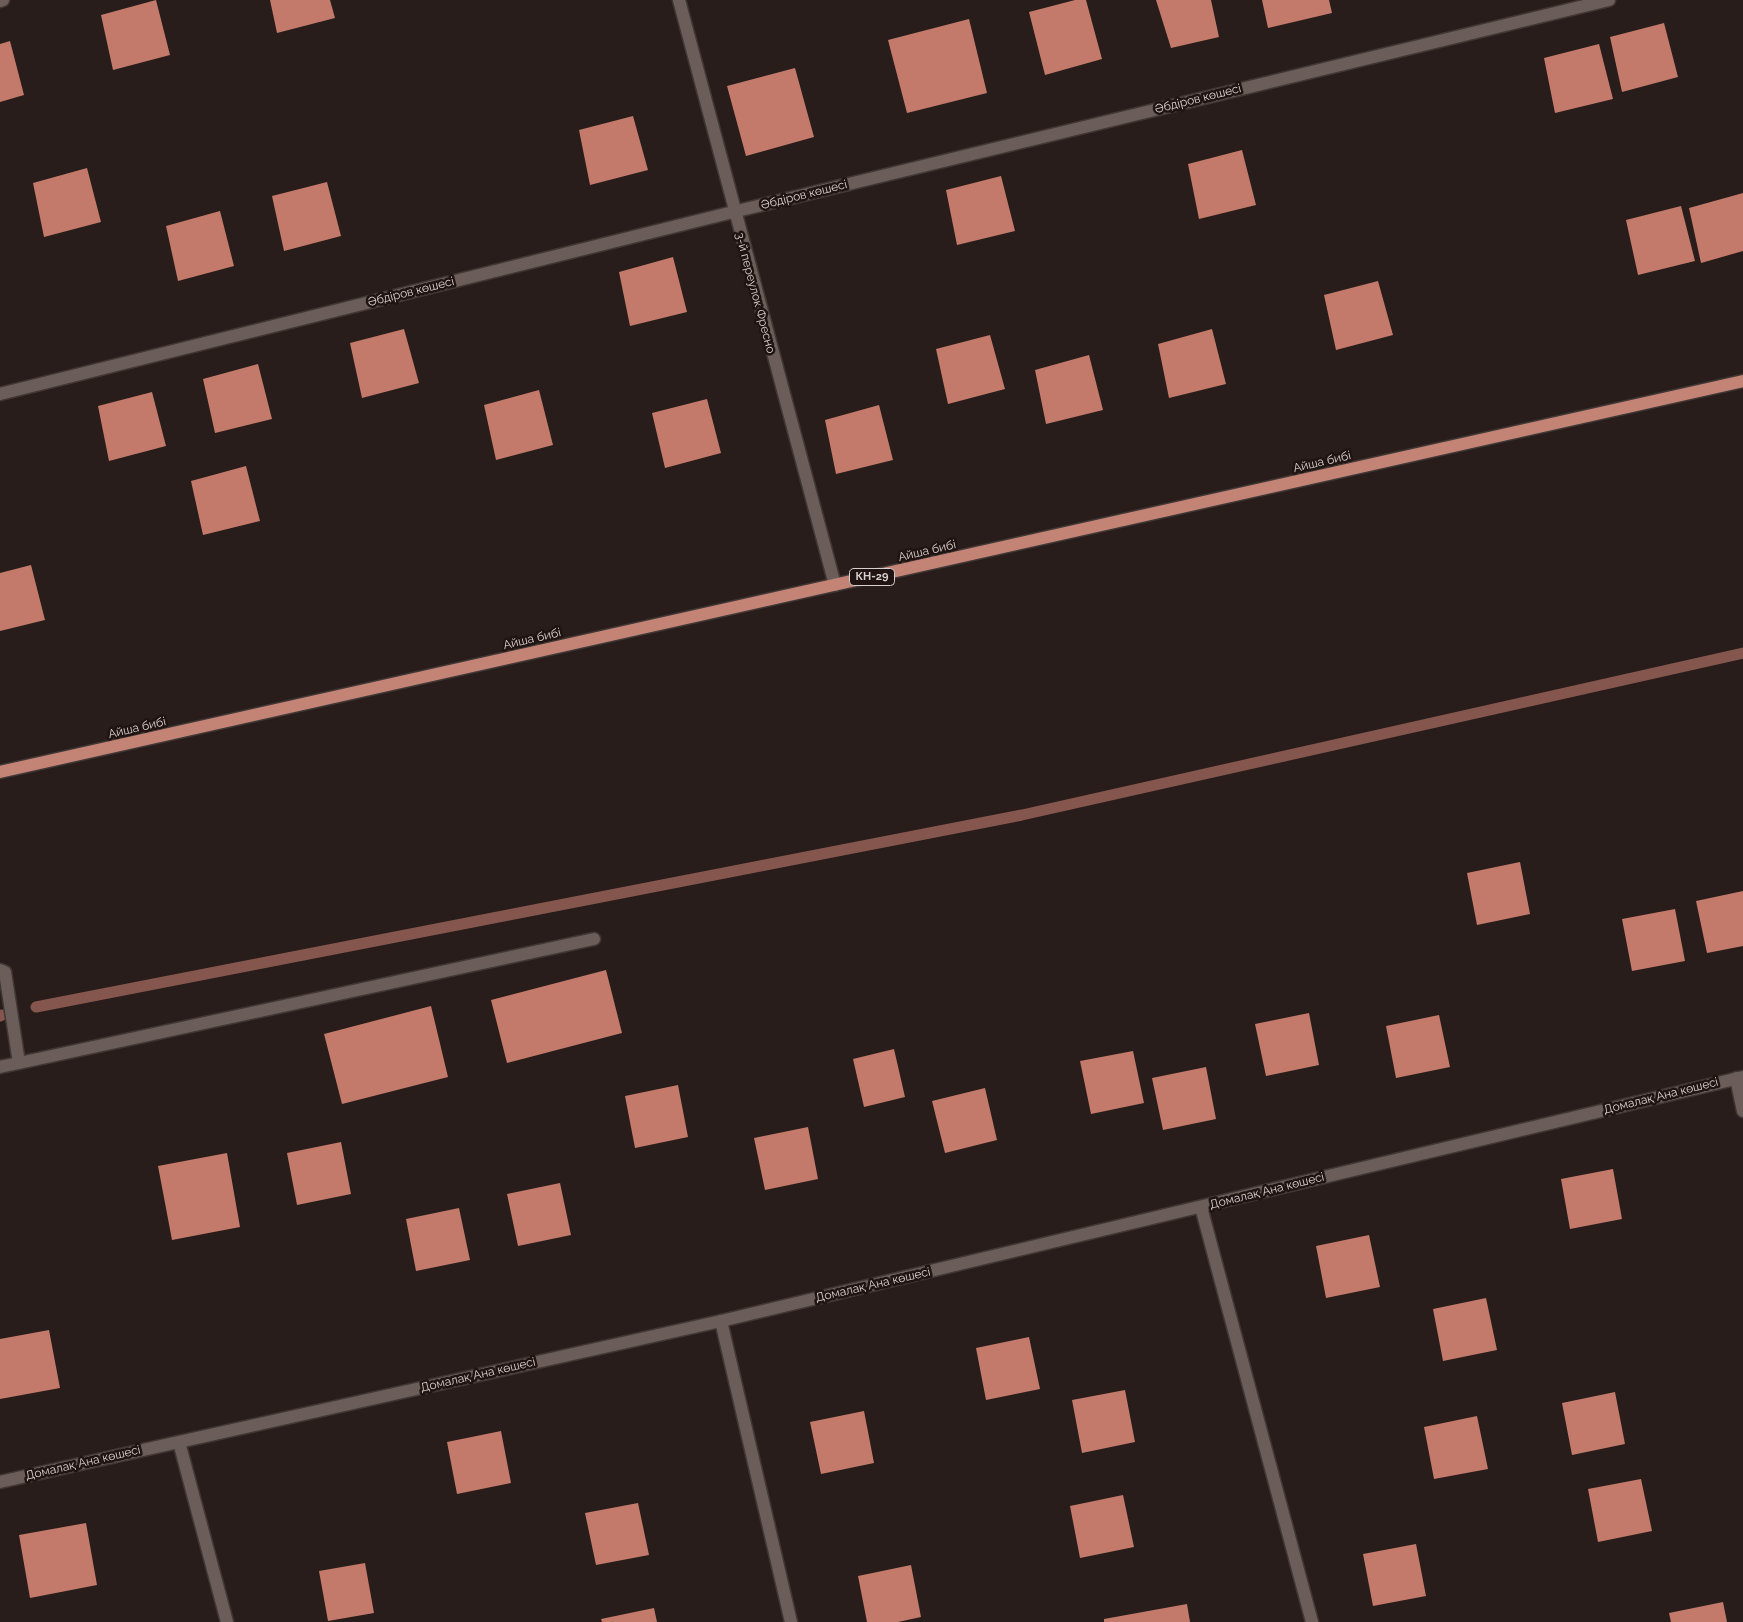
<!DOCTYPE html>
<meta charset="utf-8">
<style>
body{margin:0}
canvas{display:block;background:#281d1a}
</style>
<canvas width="1743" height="1622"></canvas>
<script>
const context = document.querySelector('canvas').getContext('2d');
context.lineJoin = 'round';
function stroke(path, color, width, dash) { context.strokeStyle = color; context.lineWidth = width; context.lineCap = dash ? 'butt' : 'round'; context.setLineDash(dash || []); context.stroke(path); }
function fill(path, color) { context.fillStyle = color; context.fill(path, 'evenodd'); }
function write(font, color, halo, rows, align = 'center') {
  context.font = font + ' Raleway,sans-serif'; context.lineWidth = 5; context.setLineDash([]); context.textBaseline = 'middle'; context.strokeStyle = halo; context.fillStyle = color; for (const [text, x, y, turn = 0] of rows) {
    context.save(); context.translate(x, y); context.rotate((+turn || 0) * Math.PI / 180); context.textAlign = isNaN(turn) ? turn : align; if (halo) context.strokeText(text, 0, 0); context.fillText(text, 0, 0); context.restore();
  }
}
const stream = new Path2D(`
 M 36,1007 L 1022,815 L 1743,653
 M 0,1016 L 2,1015`);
const building = new Path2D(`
 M 156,0 L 170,55 L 113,70 L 101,15 Z
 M 270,0 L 330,0 L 335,18 L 277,33 Z
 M 1075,0 L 1086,0 L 1102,59 L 1045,75 L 1029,12 Z
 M 1156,0 L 1211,0 L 1219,37 L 1171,48 Z
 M 1262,0 L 1329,0 L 1332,13 L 1268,28 Z
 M 969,19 L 987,93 L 907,113 L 888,40 Z
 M 1664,23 L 1678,77 L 1622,92 L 1610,37 Z
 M 10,41 L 24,95 L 0,102 L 0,44 Z
 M 1599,44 L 1613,99 L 1555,113 L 1544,58 Z
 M 795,68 L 814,137 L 746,156 L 727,86 Z
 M 633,116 L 648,170 L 590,185 L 579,130 Z
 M 1242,150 L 1256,205 L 1199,219 L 1188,164 Z
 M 87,168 L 101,222 L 44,237 L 33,183 Z
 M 1001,176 L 1015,231 L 957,245 L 946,190 Z
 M 327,182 L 341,236 L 284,251 L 272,196 Z
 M 1743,193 L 1743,251 L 1701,263 L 1689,208 Z
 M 1681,206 L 1695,261 L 1638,275 L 1626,220 Z
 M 220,211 L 234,266 L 178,281 L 166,226 Z
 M 673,257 L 687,312 L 630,326 L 619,272 Z
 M 1378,281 L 1393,335 L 1336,350 L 1324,295 Z
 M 404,329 L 419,383 L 362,398 L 350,343 Z
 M 1212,329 L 1226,384 L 1169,398 L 1158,344 Z
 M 990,335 L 1005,389 L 948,404 L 936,349 Z
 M 1089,355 L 1103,410 L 1046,424 L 1035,370 Z
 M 258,364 L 272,419 L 215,433 L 203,379 Z
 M 539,390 L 553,445 L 496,460 L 484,405 Z
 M 152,392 L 166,446 L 109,461 L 98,406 Z
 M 707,399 L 721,453 L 665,468 L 652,413 Z
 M 879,405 L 893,460 L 836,474 L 825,420 Z
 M 246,466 L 260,521 L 203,535 L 191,481 Z
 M 31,565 L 45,620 L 0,631 L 0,573 Z
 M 1520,862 L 1530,914 L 1477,925 L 1467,873 Z
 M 1743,891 L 1743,946 L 1707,953 L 1696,901 Z
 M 1675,909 L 1685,961 L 1632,971 L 1622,919 Z
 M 606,970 L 622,1033 L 507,1063 L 491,1000 Z
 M 431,1006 L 448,1077 L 342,1104 L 324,1034 Z
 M 1309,1013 L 1319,1065 L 1266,1076 L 1255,1024 Z
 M 1439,1015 L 1450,1067 L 1396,1078 L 1386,1026 Z
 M 894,1049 L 905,1097 L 864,1107 L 853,1059 Z
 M 1133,1051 L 1144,1103 L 1091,1114 L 1080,1061 Z
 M 1206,1067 L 1216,1119 L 1163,1130 L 1152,1078 Z
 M 678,1085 L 688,1137 L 635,1148 L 625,1096 Z
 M 985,1088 L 997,1140 L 945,1153 L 932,1101 Z
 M 808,1127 L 818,1179 L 765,1190 L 754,1138 Z
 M 341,1142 L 351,1194 L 297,1205 L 287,1153 Z
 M 227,1153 L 240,1227 L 172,1240 L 158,1166 Z
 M 1613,1169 L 1622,1219 L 1570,1229 L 1561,1179 Z
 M 560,1183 L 571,1235 L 518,1246 L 507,1194 Z
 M 459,1208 L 470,1260 L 416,1271 L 406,1219 Z
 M 1369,1235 L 1380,1287 L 1326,1298 L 1316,1246 Z
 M 1486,1298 L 1497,1350 L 1443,1361 L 1433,1309 Z
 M 49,1330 L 60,1388 L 0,1399 L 0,1339 Z
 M 1029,1337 L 1040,1389 L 986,1400 L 976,1348 Z
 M 1125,1390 L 1135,1442 L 1082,1453 L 1072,1400 Z
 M 1615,1392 L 1625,1444 L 1572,1455 L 1562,1403 Z
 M 864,1411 L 874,1463 L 821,1474 L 810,1422 Z
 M 1477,1416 L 1488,1469 L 1434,1479 L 1424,1427 Z
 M 501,1431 L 511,1483 L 457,1494 L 447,1442 Z
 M 1641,1479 L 1652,1531 L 1598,1542 L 1588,1489 Z
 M 1123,1495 L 1134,1547 L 1080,1558 L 1070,1506 Z
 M 638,1503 L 649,1555 L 596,1565 L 585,1513 Z
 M 86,1523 L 97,1585 L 30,1598 L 19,1535 Z
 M 1416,1544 L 1426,1596 L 1373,1606 L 1363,1554 Z
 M 365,1563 L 374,1613 L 328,1621 L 319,1571 Z
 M 911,1565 L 921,1617 L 898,1622 L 867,1622 L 858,1576 Z
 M 1723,1602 L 1727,1622 L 1671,1622 L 1669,1613 Z
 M 1187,1604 L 1190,1622 L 1104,1622 L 1104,1619 Z
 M 654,1608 L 657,1622 L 602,1622 L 601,1619 Z`);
const service = new Path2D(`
 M 0,970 L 5,972 L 19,1063 L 594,939
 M 0,1067 L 19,1063
 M 1736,1078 L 1743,1111
 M 1201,1207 L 1312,1622
 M 721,1321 L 791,1622
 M 179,1442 L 227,1622`);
const minor = new Path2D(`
 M 679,0 L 835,585
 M 0,1 L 3,0
 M 0,394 L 733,212 L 1609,0
 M 0,1482 L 721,1321 L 1743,1077`);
const primary = new Path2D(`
 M 0,772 L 1743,381`);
const shields = [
 [872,577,45]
];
const shieldNames = [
 ["КН-29",872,577]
];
const streetNames = [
 ["Әбдіров көшесі",1198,99,-14],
 ["Әбдіров көшесі",804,195,-14],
 ["Әбдіров көшесі",411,292,-14],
 ["3-й переулок Фресно",755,293,75],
 ["Айша бибі",1322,462,-13],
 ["Айша бибі",927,551,-13],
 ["Айша бибі",532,639,-13],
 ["Айша бибі",137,728,-13],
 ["Домалақ Ана көшесі",1661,1096,-14],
 ["Домалақ Ана көшесі",1267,1191,-14],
 ["Домалақ Ана көшесі",873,1285,-13],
 ["Домалақ Ана көшесі",478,1375,-13],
 ["Домалақ Ана көшесі",83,1463,-13]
];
stroke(stream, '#85564d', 11);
fill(building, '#c37a6a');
stroke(service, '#413735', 15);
stroke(minor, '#413735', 15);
stroke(primary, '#413735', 15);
stroke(service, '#6b5d59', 12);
stroke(minor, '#6b5d59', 12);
stroke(primary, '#c38476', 12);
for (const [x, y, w] of shields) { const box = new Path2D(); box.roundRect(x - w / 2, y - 8.5, w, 17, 4); context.fillStyle = '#1f1411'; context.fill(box); stroke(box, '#d9d1cf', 1); }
write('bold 11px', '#d9d1cf', null, shieldNames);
write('12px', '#d9d1cf', '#1f1411', streetNames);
</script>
